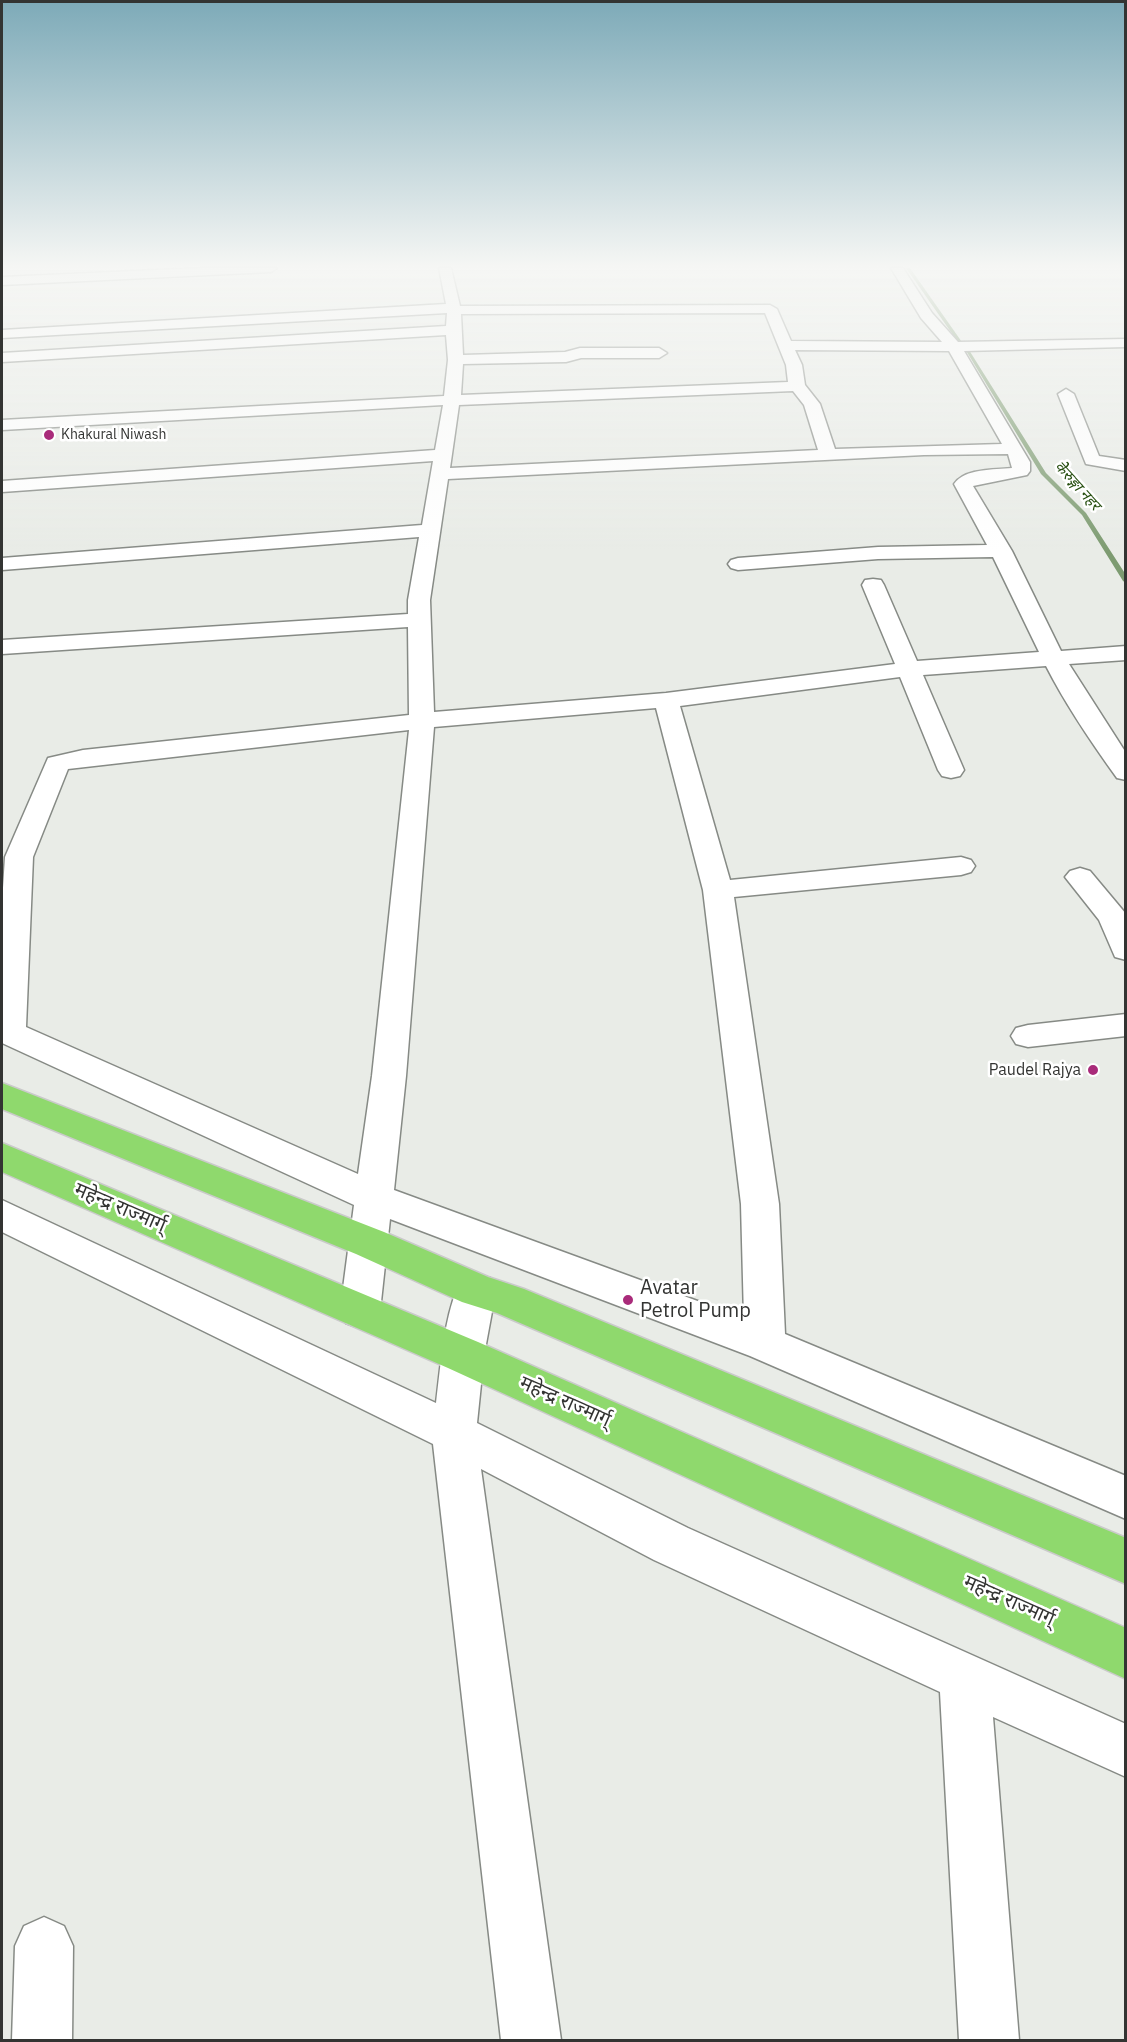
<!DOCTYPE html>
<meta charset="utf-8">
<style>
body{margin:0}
#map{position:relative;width:1127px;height:2042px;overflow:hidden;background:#e9ece7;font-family:"IBM Plex Sans",sans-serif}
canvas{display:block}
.frame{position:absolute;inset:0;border:3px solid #333432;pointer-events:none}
</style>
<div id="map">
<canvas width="1127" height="2042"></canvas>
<div class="frame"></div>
</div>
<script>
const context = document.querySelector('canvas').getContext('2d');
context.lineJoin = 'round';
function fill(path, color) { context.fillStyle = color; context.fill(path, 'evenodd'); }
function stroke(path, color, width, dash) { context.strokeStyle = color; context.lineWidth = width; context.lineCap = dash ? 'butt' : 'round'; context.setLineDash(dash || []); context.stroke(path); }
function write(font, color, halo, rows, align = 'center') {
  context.font = font + ' "IBM Plex Sans","Noto Sans Devanagari",sans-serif'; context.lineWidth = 5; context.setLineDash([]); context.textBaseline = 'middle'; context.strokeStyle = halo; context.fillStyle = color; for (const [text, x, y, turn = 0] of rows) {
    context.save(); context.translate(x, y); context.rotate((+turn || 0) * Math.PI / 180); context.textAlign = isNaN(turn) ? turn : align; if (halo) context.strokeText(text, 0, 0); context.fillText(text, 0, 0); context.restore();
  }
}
const stream = new Path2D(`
 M 906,268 L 910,268 L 964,345 L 960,345 Z
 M 965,349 L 969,350 L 1046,473 L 1086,513 L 1126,575 L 1126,583 L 1123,581 L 1082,515 L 1041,474 Z`);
const street = new Path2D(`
 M 201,268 L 277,268 L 271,272 L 2,285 L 2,277 Z
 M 439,268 L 451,268 L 460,306 L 770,305 L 777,309 L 791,341 L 942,342 L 921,318 L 891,268 L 903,268 L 932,313 L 958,342 L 1126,339 L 1126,347 L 964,351 L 1030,462 L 1030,471 L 1027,475 L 973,486 L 1012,551 L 1061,651 L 1126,646 L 1126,660 L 1069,664 L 1126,753 L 1126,780 L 1117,778 C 1091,742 1066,705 1046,666 L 923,675 L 964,770 L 960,776 L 951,778 L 942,776 L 938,770 L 900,677 L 680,706 L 730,880 L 961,857 L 971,860 L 975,866 L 971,872 L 961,875 L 734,897 L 779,1204 L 785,1334 L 1126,1476 L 1126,1519 L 750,1356 L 390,1219 L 380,1311 L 374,1323 L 360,1328 L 346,1323 L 340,1311 L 354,1205 L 2,1043 L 2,903 L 5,857 L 48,758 L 83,750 L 409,715 L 408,627 L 2,654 L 2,640 L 408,614 L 408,600 L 419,537 L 2,570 L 2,558 L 422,525 L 433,461 L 2,492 L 2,481 L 435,450 L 443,405 L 2,430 L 2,420 L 444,396 L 448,360 L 446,335 L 2,362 L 2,353 L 446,326 L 447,313 L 2,338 L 2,330 L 446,304 ZM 765,313 L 786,365 L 788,382 L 461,395 L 463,364 L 566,362 L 581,358 L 659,358 L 667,353 L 659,348 L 580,348 L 565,352 L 463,355 L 461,314 ZM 795,350 L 949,351 L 1002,444 L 835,449 L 820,404 L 805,385 L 802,365 ZM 793,391 L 804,405 L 818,450 L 450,468 L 459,405 ZM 1008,454 L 1012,468 C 994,470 965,468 954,484 L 987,545 L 878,547 L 738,558 L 731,560 L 728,564 L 731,568 L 738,570 L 878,559 L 993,557 L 1039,652 L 917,661 L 884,585 L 881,580 L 873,579 L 865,580 L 862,585 L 895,664 L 666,693 L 434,712 L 430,600 L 448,479 L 924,455 ZM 656,708 L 703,890 L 741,1204 L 744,1318 L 394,1190 L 406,1076 L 434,727 ZM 409,730 L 372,1076 L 358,1174 L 26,1027 L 33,857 L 68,769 Z
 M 1066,389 L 1074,394 L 1099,456 L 1126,460 L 1126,471 L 1086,464 L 1058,394 Z
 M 1080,868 L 1090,871 L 1126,914 L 1126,960 L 1115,957 L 1099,920 L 1065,877 L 1070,871 Z
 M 1126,1014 L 1126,1036 L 1028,1047 L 1016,1044 L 1011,1036 L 1016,1028 L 1028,1025 Z
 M 2,1200 L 436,1403 C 441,1364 444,1313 462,1278 L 476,1274 L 490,1278 L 496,1290 L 484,1355 L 477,1423 L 688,1528 L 1126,1724 L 1126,1777 L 993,1717 L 1019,2040 L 959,2040 L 940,1692 L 654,1560 L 481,1469 L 561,2040 L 501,2040 L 433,1444 L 2,1232 Z
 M 44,1917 L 64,1926 L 73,1946 L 72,2040 L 12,2040 L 15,1946 L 24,1926 Z`);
const highway = new Path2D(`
 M 2,1083 L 384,1232 L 488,1277 L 524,1289 L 1126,1538 L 1126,1584 L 497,1313 L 462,1302 L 356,1254 L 2,1109 Z
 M 2,1143 L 478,1342 L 1126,1628 L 1126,1679 L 448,1368 L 2,1172 Z`);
const markers = [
 [49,435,6,"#a92b7a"],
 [1093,1070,6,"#a92b7a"],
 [628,1300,6,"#a92b7a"]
];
const farPoinames = [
 ["Khakural Niwash",61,435]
];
const farWaternames = [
 ["केेरुङ्गा नहर",1077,486,48]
];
const poiNames = [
 ["Paudel Rajya",1081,1070]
];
const nearStreetnames = [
 ["महेन्द्र राज्मार्ग्",120,1208,23],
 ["महेन्द्र राज्मार्ग्",565,1402,24],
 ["महेन्द्र राज्मार्ग्",1009,1601,24]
];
const nearPoinames = [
 ["Avatar",640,1288],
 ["Petrol Pump",640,1311]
];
fill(stream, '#7d9b71');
stroke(street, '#868a85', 3);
stroke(highway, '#cacaca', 3);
fill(street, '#fff');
fill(highway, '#8fd96d');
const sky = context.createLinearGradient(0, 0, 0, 553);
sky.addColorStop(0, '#7daab8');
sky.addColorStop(0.48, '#f5f6f4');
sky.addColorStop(1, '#f5f6f400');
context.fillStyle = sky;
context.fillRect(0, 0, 1127, 553);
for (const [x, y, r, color] of markers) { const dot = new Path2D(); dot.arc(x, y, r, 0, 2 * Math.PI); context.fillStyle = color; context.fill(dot); stroke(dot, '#fff', 2); }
write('14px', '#333432', '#fff', farPoinames, 'left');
write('italic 15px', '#285012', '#fff', farWaternames);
write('16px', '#333432', '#fff', poiNames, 'right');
write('20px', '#333432', '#fff', nearStreetnames);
write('20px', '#333432', '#fff', nearPoinames, 'left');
</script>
